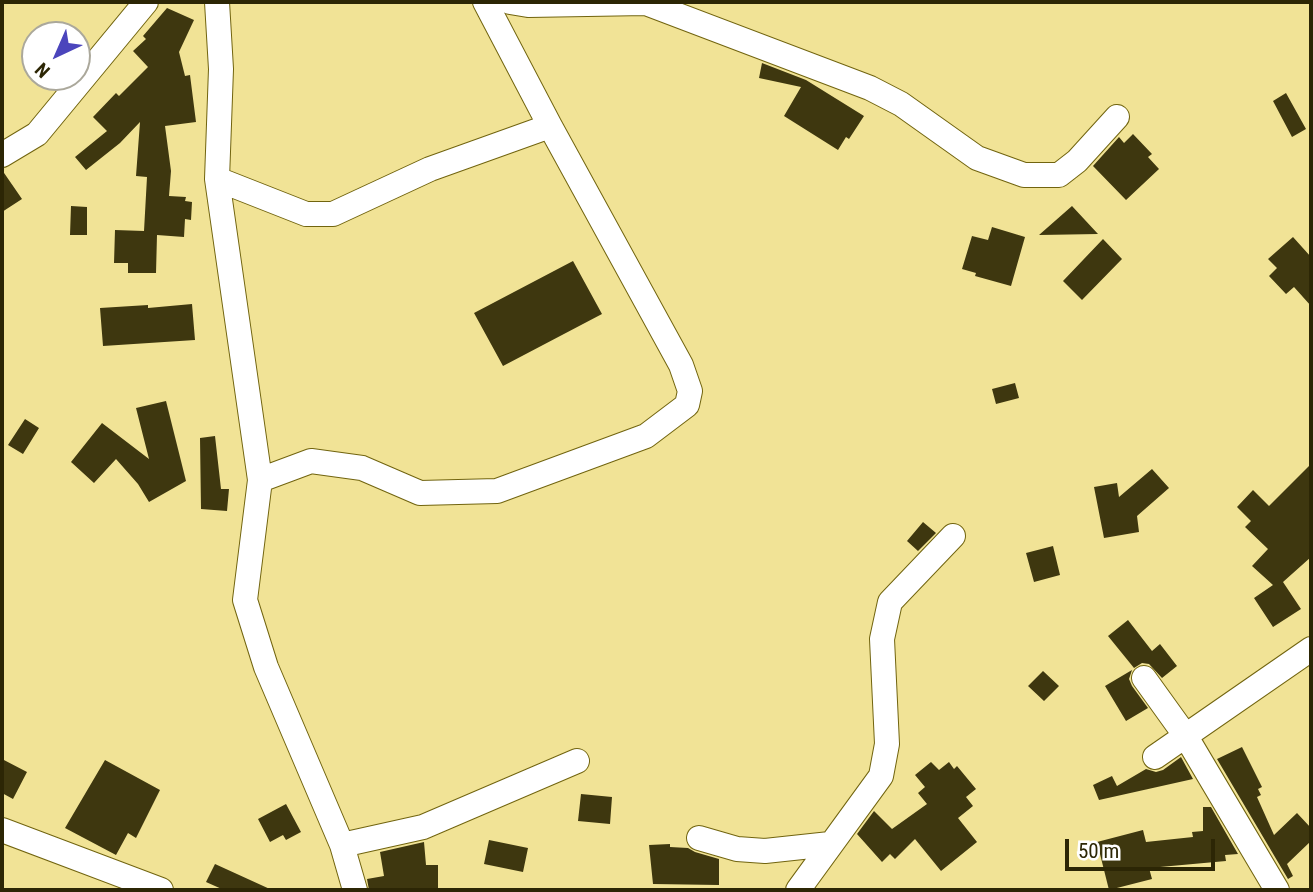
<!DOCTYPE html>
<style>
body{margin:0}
#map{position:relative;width:1313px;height:892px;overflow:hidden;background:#f1e396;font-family:"Roboto Condensed",sans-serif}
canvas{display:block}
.frame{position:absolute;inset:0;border:4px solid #2c2605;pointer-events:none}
.north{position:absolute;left:21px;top:21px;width:70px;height:70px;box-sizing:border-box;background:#fff;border:2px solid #aba89b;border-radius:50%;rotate:224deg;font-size:19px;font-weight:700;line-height:28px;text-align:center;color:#2c2605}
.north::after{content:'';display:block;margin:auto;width:24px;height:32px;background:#4b45bc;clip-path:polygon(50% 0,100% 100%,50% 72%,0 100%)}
.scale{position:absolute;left:1065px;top:839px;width:150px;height:32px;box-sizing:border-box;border:4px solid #2c2605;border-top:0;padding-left:9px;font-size:21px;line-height:24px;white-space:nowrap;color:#2c2605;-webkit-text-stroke:5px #fff;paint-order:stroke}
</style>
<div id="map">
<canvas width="1313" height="892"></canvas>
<div class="frame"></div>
<div class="north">N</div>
<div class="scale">50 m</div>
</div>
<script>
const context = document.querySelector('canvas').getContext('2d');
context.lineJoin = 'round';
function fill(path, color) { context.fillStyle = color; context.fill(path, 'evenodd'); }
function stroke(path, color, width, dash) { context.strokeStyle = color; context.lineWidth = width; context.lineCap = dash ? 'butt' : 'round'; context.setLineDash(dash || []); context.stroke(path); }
const building = new Path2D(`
 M 167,8 L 194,20 L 179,52 L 185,76 L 190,75 L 196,122 L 165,126 L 171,171 L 169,196 L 186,197 L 185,201 L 192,202 L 191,220 L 185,219 L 184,237 L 157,235 L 156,273 L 128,273 L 128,263 L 114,263 L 115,230 L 144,231 L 147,177 L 136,176 L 140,122 L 120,143 L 86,170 L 75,157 L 107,131 L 93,117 L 116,93 L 119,96 L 148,67 L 133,51 L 146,39 L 143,36 Z
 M 762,63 L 806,80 L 864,116 L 849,139 L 846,137 L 838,150 L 784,116 L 801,87 L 759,78 Z
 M 1286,93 L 1306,129 L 1292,137 L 1273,101 Z
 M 1133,134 L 1152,154 L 1148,157 L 1159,169 L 1126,200 L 1093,166 L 1119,137 L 1124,143 Z
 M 2,170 L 22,199 L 2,212 Z
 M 71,206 L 87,207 L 87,235 L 70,235 Z
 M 1072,206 L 1098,234 L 1039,235 Z
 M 992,227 L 1025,237 L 1011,286 L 975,276 L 976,273 L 962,269 L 972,236 L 988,240 Z
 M 1293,237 L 1311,257 L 1311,306 L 1294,287 L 1286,294 L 1269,276 L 1277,268 L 1268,259 Z
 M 1103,239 L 1122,259 L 1082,300 L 1063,281 Z
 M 573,261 L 602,314 L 503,366 L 474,313 Z
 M 192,304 L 195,340 L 103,346 L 100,308 L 148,305 L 148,308 Z
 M 1015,383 L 1019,398 L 996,404 L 992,389 Z
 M 166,401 L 186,481 L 149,502 L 138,484 L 116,459 L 94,483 L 71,462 L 102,423 L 149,459 L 136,408 Z
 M 25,419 L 39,428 L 23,454 L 8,445 Z
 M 215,436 L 221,489 L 229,489 L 227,511 L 201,509 L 200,438 Z
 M 1311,464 L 1311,557 L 1283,582 L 1301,609 L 1273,627 L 1254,598 L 1273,585 L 1252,566 L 1268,549 L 1245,527 L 1251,521 L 1237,507 L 1253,490 L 1269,506 Z
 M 1152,469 L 1169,488 L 1137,516 L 1139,532 L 1104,538 L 1094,487 L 1117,483 L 1119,497 Z
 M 923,522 L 936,533 L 918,551 L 907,541 Z
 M 1053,546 L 1060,575 L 1034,582 L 1026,553 Z
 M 1128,620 L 1152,651 L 1160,644 L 1177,666 L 1162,678 L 1149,664 L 1142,663 L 1134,668 L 1108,636 Z
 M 1132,670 L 1129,679 L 1132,686 L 1148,708 L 1126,721 L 1105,686 Z
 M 1043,671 L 1059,686 L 1044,701 L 1028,686 Z
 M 1242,747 L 1262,787 L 1258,789 L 1261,795 L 1257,797 L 1274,835 L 1297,813 L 1311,828 L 1311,841 L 1287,864 L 1293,876 L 1288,879 L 1217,759 Z
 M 1181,757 L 1193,779 L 1099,800 L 1093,785 L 1112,776 L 1117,786 L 1146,769 L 1156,772 L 1163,770 Z
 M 2,759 L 27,772 L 13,799 L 2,793 Z
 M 105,760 L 160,790 L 136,838 L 128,833 L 116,855 L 65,828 Z
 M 931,762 L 939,770 L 949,762 L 954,769 L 957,766 L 976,789 L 966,797 L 973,806 L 958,818 L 977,842 L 941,871 L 915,839 L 895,859 L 890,854 L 882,862 L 857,834 L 874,811 L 892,829 L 927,804 L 918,793 L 925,787 L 915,775 Z
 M 581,794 L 612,797 L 610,824 L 578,821 Z
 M 286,804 L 301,832 L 286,840 L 283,835 L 270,842 L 258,819 Z
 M 1203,807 L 1211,807 L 1238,854 L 1225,855 L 1226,861 L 1149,868 L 1152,879 L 1109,890 L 1097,842 L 1143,830 L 1146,842 L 1193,837 L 1192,832 L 1203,831 Z
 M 489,840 L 528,848 L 523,872 L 484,864 Z
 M 424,842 L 426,865 L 438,865 L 438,890 L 369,890 L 367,879 L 384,876 L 380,852 Z
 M 670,844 L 670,847 L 688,848 L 695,852 L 719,859 L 719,885 L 653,884 L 649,845 Z
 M 215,864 L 272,890 L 224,890 L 206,882 Z`);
const minor = new Path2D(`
 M 217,2 L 221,69 L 217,179 L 260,480 L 245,600 L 266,667 L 342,845 L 355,890
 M 510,2 L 528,5 L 646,3 L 870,88 L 901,104 L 977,158 L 1024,175 L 1059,175 L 1077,161 L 1117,117
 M 2,155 L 37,134 L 146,2
 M 217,179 L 306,214 L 333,214 L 430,169 L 550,126
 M 260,480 L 311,461 L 362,468 L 420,493 L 497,491 L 646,436 L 687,405 L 690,391 L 681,365 L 550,126 L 485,2
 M 1144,678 L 1185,735 L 1277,890
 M 1155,757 L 1311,649
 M 2,830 L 161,890
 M 699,838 L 737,849 L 765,851 L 830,844
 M 342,845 L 423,827 L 577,761
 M 798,890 L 881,776 L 887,744 L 882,639 L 890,602 L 953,536`);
fill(building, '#3e370f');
stroke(minor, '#71640f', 26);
stroke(minor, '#fff', 24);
</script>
